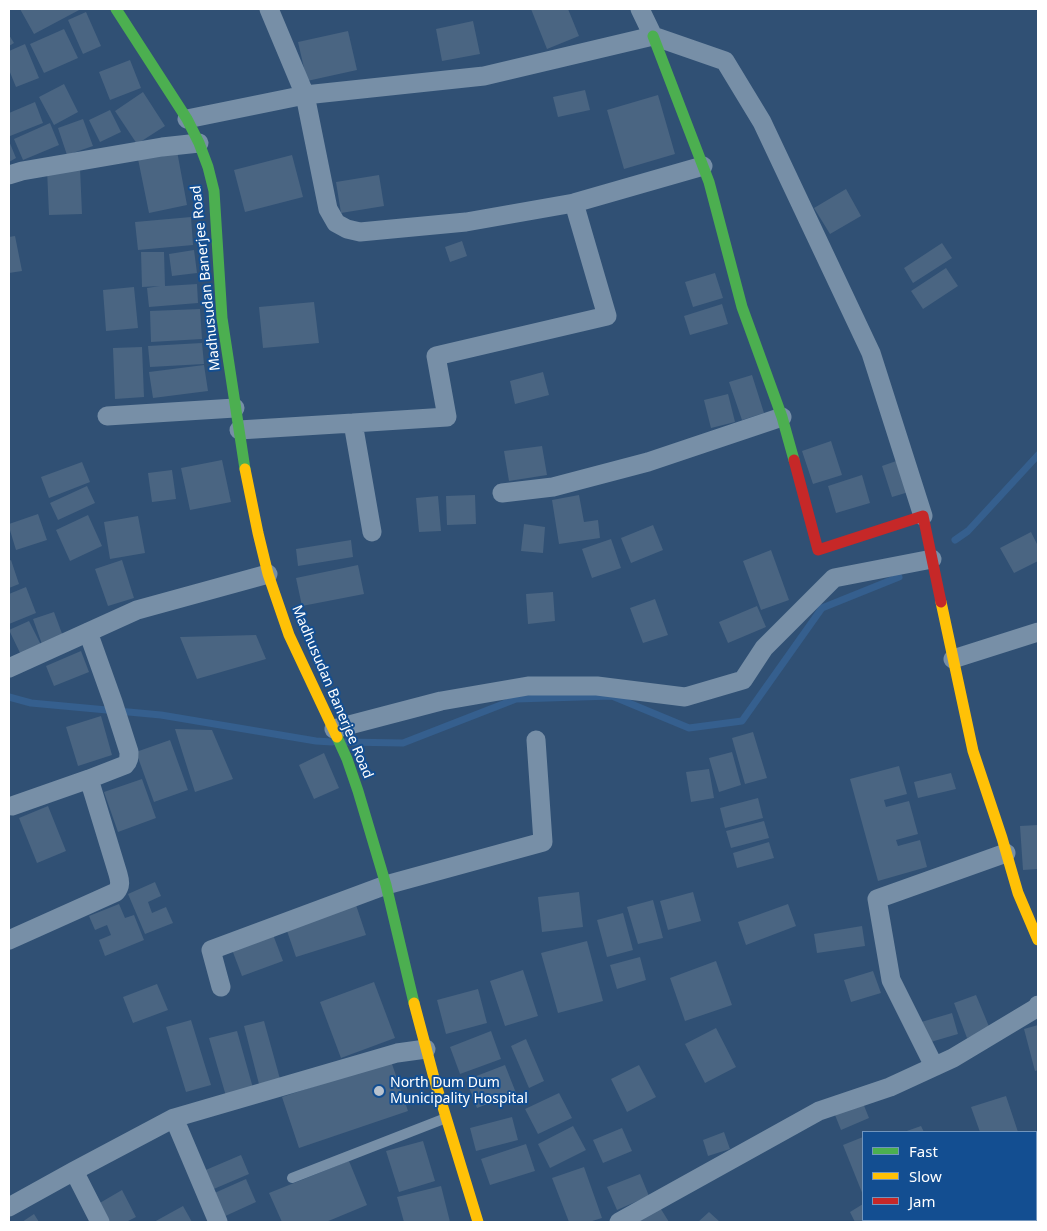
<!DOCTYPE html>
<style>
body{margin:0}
#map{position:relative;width:1047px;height:1231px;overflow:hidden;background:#305074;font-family:"Noto Sans",sans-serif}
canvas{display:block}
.frame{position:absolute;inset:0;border:10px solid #fff;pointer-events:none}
.legend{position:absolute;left:862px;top:1131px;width:175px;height:90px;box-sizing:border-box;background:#134e91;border:1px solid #7195bd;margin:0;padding:6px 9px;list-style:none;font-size:15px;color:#fff}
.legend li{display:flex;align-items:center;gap:10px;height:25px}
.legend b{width:25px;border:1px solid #7195bd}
</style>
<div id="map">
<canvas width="1047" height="1231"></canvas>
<div class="frame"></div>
<ul class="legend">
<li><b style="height:6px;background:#4caf50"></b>Fast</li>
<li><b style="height:6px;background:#ffc107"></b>Slow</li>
<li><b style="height:6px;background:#c62828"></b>Jam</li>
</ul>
</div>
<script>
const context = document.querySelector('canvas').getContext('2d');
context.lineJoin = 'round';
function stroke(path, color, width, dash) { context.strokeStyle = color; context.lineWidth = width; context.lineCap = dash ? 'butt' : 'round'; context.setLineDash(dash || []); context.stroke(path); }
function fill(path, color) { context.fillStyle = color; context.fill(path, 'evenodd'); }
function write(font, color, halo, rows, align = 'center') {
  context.font = font + ' "Noto Sans",sans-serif'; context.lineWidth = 4; context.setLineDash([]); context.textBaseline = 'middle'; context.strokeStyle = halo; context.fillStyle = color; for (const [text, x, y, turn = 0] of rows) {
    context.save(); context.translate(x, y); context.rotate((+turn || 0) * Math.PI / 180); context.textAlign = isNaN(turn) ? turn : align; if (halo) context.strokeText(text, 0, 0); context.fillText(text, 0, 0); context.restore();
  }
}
const stream = new Path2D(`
 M 955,540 L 968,531 L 1038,455
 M 9,697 L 31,703 L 161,715 L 316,741 L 332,742
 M 345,742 L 403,743 L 516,699 L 612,696 L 689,728 L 742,721 L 822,608 L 899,577`);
const building = new Path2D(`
 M 20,9 L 81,9 L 34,34 Z
 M 531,9 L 568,9 L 579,36 L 547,49 Z
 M 86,12 L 101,46 L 83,54 L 68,20 Z
 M 473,21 L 480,54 L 442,61 L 436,29 Z
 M 64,29 L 78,58 L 44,73 L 30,44 Z
 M 348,31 L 357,70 L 307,81 L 298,42 Z
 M 9,35 L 14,43 L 9,46 Z
 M 25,44 L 39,78 L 16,87 L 9,70 L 9,51 Z
 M 130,60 L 141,88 L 110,100 L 99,72 Z
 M 64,84 L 78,112 L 54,125 L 39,97 Z
 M 585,90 L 590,110 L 558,117 L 553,97 Z
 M 143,92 L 165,126 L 137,144 L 115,111 Z
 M 658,95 L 675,154 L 624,169 L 607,110 Z
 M 35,102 L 43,123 L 10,136 L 9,132 L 9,113 Z
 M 110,110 L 121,132 L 100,142 L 89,120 Z
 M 83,119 L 93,146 L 67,155 L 58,128 Z
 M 50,123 L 59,145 L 23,160 L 14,139 Z
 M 9,141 L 16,158 L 9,162 Z
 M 177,151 L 187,205 L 149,213 L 138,159 Z
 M 292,155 L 303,197 L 245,212 L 234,170 Z
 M 80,168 L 82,214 L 49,215 L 47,169 Z
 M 379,175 L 384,206 L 341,213 L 336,182 Z
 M 846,189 L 861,216 L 830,234 L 814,208 Z
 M 191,217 L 193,245 L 138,250 L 135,222 Z
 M 15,236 L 22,271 L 9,273 L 9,237 Z
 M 462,241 L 467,256 L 450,262 L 445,247 Z
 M 942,243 L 952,258 L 913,283 L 904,268 Z
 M 194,250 L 197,273 L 172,276 L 169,254 Z
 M 141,252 L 164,252 L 165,286 L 197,284 L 198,303 L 149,307 L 147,288 L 160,286 L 142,287 Z
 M 946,268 L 958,286 L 923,309 L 911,291 Z
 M 715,273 L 723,298 L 693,307 L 685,282 Z
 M 134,287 L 138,328 L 106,331 L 103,290 Z
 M 314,302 L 319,343 L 263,348 L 259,307 Z
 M 722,304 L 728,324 L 690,335 L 684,316 Z
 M 200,309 L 202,339 L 151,342 L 150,311 Z
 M 202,343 L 204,364 L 150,367 L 148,346 Z
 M 142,347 L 144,397 L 115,399 L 113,348 Z
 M 204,365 L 208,391 L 153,398 L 149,372 Z
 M 543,372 L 549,395 L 515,404 L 510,381 Z
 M 752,375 L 764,413 L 742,420 L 729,382 Z
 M 728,394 L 735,422 L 711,428 L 704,400 Z
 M 831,441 L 842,475 L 813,484 L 802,451 Z
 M 542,446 L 547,475 L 509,481 L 504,451 Z
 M 902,459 L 912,491 L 892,497 L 882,466 Z
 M 222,460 L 231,502 L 190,510 L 181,468 Z
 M 82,462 L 90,482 L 49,498 L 41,477 Z
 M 172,470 L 176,499 L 152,502 L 148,473 Z
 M 862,475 L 870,503 L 836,513 L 828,486 Z
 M 87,486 L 95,503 L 58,520 L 50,503 Z
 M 475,495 L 476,524 L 447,525 L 446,496 Z
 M 579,495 L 584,522 L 598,520 L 600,538 L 559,544 L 552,500 Z
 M 438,496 L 441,531 L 419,532 L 416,498 Z
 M 38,514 L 47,540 L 16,550 L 9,527 L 9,524 Z
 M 88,515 L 102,546 L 70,561 L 56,530 Z
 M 138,516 L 145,553 L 110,559 L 104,522 Z
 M 524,524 L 545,527 L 543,553 L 521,551 Z
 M 653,525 L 663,550 L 631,563 L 621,538 Z
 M 1031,532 L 1038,546 L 1038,561 L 1014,573 L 1000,548 Z
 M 611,539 L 621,568 L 592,578 L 582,549 Z
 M 351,540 L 353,557 L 298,566 L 296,549 Z
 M 771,550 L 789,600 L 761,610 L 743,561 Z
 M 11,560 L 19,584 L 9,588 L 9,561 Z
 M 122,560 L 134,598 L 108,606 L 95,569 Z
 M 358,565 L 364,594 L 302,606 L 296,578 Z
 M 26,587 L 36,613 L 9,624 L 9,594 Z
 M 553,592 L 555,621 L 528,624 L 526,594 Z
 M 655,599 L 668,635 L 643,643 L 630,608 Z
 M 757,606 L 766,627 L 728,643 L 719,622 Z
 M 54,612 L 64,639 L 43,647 L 33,619 Z
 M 29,621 L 42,647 L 22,657 L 9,630 Z
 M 256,635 L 266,659 L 197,679 L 180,637 Z
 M 81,651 L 89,672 L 54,686 L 46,666 Z
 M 101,716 L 112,755 L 78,766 L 66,727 Z
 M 175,729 L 212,730 L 233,779 L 195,792 Z
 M 753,732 L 767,778 L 745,784 L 732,738 Z
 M 170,740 L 188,790 L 154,802 L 136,752 Z
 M 732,752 L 741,785 L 719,792 L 709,758 Z
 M 324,753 L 339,788 L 314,799 L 299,765 Z
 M 899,766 L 907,794 L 884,800 L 886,807 L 909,801 L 918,834 L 896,840 L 898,846 L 920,840 L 927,867 L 878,881 L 850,779 Z
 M 709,769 L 714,798 L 691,802 L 686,772 Z
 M 951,773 L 956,789 L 918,798 L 914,782 Z
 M 142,779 L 156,818 L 118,832 L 104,792 Z
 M 758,798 L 763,818 L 725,828 L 720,808 Z
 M 48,806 L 66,851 L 37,863 L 19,818 Z
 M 764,821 L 769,838 L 731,848 L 726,831 Z
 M 1038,825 L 1038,869 L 1023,870 L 1020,826 Z
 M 769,842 L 774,858 L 737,868 L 733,853 Z
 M 155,882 L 161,896 L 148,902 L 152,913 L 166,907 L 173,923 L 145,934 L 128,894 Z
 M 579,892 L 583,927 L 542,932 L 538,897 Z
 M 693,892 L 701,921 L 668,930 L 660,901 Z
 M 653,900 L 663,938 L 638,944 L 627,907 Z
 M 119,904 L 125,918 L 134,915 L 144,940 L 105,956 L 99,940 L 111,935 L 107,925 L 95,930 L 89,916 Z
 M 788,904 L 796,926 L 746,945 L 738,922 Z
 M 356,905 L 366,935 L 296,957 L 286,928 Z
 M 623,913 L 633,950 L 607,957 L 597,920 Z
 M 862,926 L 865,946 L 817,953 L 814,934 Z
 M 272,932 L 283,961 L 242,976 L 231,947 Z
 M 587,941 L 603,1001 L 558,1013 L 541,953 Z
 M 640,957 L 646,980 L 617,989 L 610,965 Z
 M 716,961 L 732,1005 L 685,1021 L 670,978 Z
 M 523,970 L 538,1016 L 505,1026 L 490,981 Z
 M 873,971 L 881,993 L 851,1002 L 844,980 Z
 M 374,982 L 395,1038 L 341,1058 L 320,1002 Z
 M 157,984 L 168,1010 L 133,1023 L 123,997 Z
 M 478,989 L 487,1023 L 446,1034 L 437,1000 Z
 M 976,995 L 990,1029 L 967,1038 L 954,1003 Z
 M 952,1013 L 958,1034 L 924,1044 L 918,1023 Z
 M 191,1020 L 211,1085 L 186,1092 L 166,1027 Z
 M 264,1021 L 280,1079 L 259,1084 L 244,1026 Z
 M 1038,1025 L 1038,1070 L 1035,1071 L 1024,1029 Z
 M 716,1028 L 736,1067 L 705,1083 L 685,1044 Z
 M 237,1031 L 253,1088 L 226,1096 L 209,1038 Z
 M 491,1031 L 501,1059 L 460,1074 L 450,1047 Z
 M 526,1039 L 544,1081 L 529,1088 L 511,1046 Z
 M 391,1061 L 408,1111 L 299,1148 L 282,1097 Z
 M 505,1065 L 516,1093 L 477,1108 L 466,1080 Z
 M 639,1065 L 656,1097 L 627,1112 L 611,1079 Z
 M 559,1093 L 572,1118 L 538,1134 L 525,1109 Z
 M 1006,1096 L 1018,1132 L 980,1132 L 971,1107 Z
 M 861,1098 L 869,1118 L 841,1130 L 833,1110 Z
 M 512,1117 L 518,1140 L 476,1151 L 470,1128 Z
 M 573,1126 L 586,1150 L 550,1168 L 538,1144 Z
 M 921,1126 L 924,1132 L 904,1132 Z
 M 622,1128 L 632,1151 L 603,1163 L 593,1140 Z
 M 724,1132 L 730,1149 L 708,1156 L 703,1140 Z
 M 863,1137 L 863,1195 L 843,1145 Z
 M 423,1141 L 435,1181 L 399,1192 L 386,1151 Z
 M 526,1144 L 535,1171 L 490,1185 L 481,1159 Z
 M 241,1155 L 249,1174 L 209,1191 L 201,1172 Z
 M 349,1161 L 367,1205 L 326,1222 L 282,1222 L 269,1193 Z
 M 584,1167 L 602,1218 L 589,1222 L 569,1222 L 552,1178 Z
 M 640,1174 L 649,1196 L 617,1210 L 607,1187 Z
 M 246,1179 L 256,1202 L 221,1218 L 210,1195 Z
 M 441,1186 L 450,1222 L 404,1222 L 397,1197 Z
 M 122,1190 L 136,1217 L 126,1222 L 108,1222 L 98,1204 Z
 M 863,1204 L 863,1220 L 879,1220 L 880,1222 L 855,1222 L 850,1212 Z
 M 183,1206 L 192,1222 L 154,1222 Z
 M 659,1206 L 669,1222 L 632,1222 Z
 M 709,1212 L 720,1222 L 698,1222 Z
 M 34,1214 L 39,1222 L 22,1222 Z
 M 917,1220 L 954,1220 L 955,1222 L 918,1222 Z
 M 960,1220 L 983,1220 L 984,1222 L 961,1222 Z`);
const lane = new Path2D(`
 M 292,1178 L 446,1118`);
const street = new Path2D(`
 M 640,9 L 653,36 L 484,76 L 305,95 L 328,209 L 336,223 L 347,229 L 360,232 L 466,222 L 574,203 L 703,166
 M 653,36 L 725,61 L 762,122 L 871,353 L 923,516
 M 187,119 L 305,95 L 269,9
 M 9,175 L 22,171 L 162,147 L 199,143
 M 107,416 L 235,408
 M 239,430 L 353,423
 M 502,493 L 553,487 L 648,462 L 782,417
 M 372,532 L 353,423 L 447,417 L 436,356 L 607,316 L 574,203
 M 953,659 L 1038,632
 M 9,668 L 137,610 L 268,574
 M 334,729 L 441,701 L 528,686 L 597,686 L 685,697 L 743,680 L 764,648 L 834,578 L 932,559
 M 12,806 L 89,779 L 125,765 C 129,761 129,758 129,752 L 113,702 L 88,632
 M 9,940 L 116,892 C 121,886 120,881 118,874 L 89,779
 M 221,987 L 211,950 L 386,885 L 543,842 L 536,740
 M 934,1066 L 891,980 L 877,899 L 1006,853
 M 174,1118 L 218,1222
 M 74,1171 L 100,1222
 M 9,1207 L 74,1171 L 174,1118 L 397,1053 L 426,1049
 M 619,1222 L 819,1111 L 890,1087 L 953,1058 L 1038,1007 L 1038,1005`);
const fast = new Path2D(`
 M 116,9 L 187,119 L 199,143 L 208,167 L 214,191 L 222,318 L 245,469
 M 653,36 L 709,182 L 742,307 L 782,417 L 794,460
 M 337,737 L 347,759 L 358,791 L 386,885 L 414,1003`);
const slow = new Path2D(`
 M 245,469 L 258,533 L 268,574 L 289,635 L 337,737
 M 941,602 L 973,751 L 1002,838 L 1018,893 L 1038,940
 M 414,1003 L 434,1078 L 478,1222`);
const jam = new Path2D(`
 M 794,460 L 818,550 L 923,516 L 941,602`);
const markers = [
 [379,1091,6,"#b7c2ce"]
];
const streetNames = [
 ["Madhusudan Banerjee Road",206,278,-96],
 ["Madhusudan Banerjee Road",332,692,67]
];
const poiNames = [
 ["North Dum Dum",390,1083],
 ["Municipality Hospital",390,1099]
];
stroke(stream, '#355f8e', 7);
fill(building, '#4a6582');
stroke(lane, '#778fa7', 10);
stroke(street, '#778fa7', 19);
stroke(fast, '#4caf50', 11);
stroke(slow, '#ffc107', 11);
stroke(jam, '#c62828', 11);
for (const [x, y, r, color] of markers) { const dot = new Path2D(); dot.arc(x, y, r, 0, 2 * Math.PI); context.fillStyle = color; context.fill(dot); stroke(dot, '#134e91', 2); }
write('14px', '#fff', '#134e91', streetNames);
write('14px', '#fff', '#134e91', poiNames, 'left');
</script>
